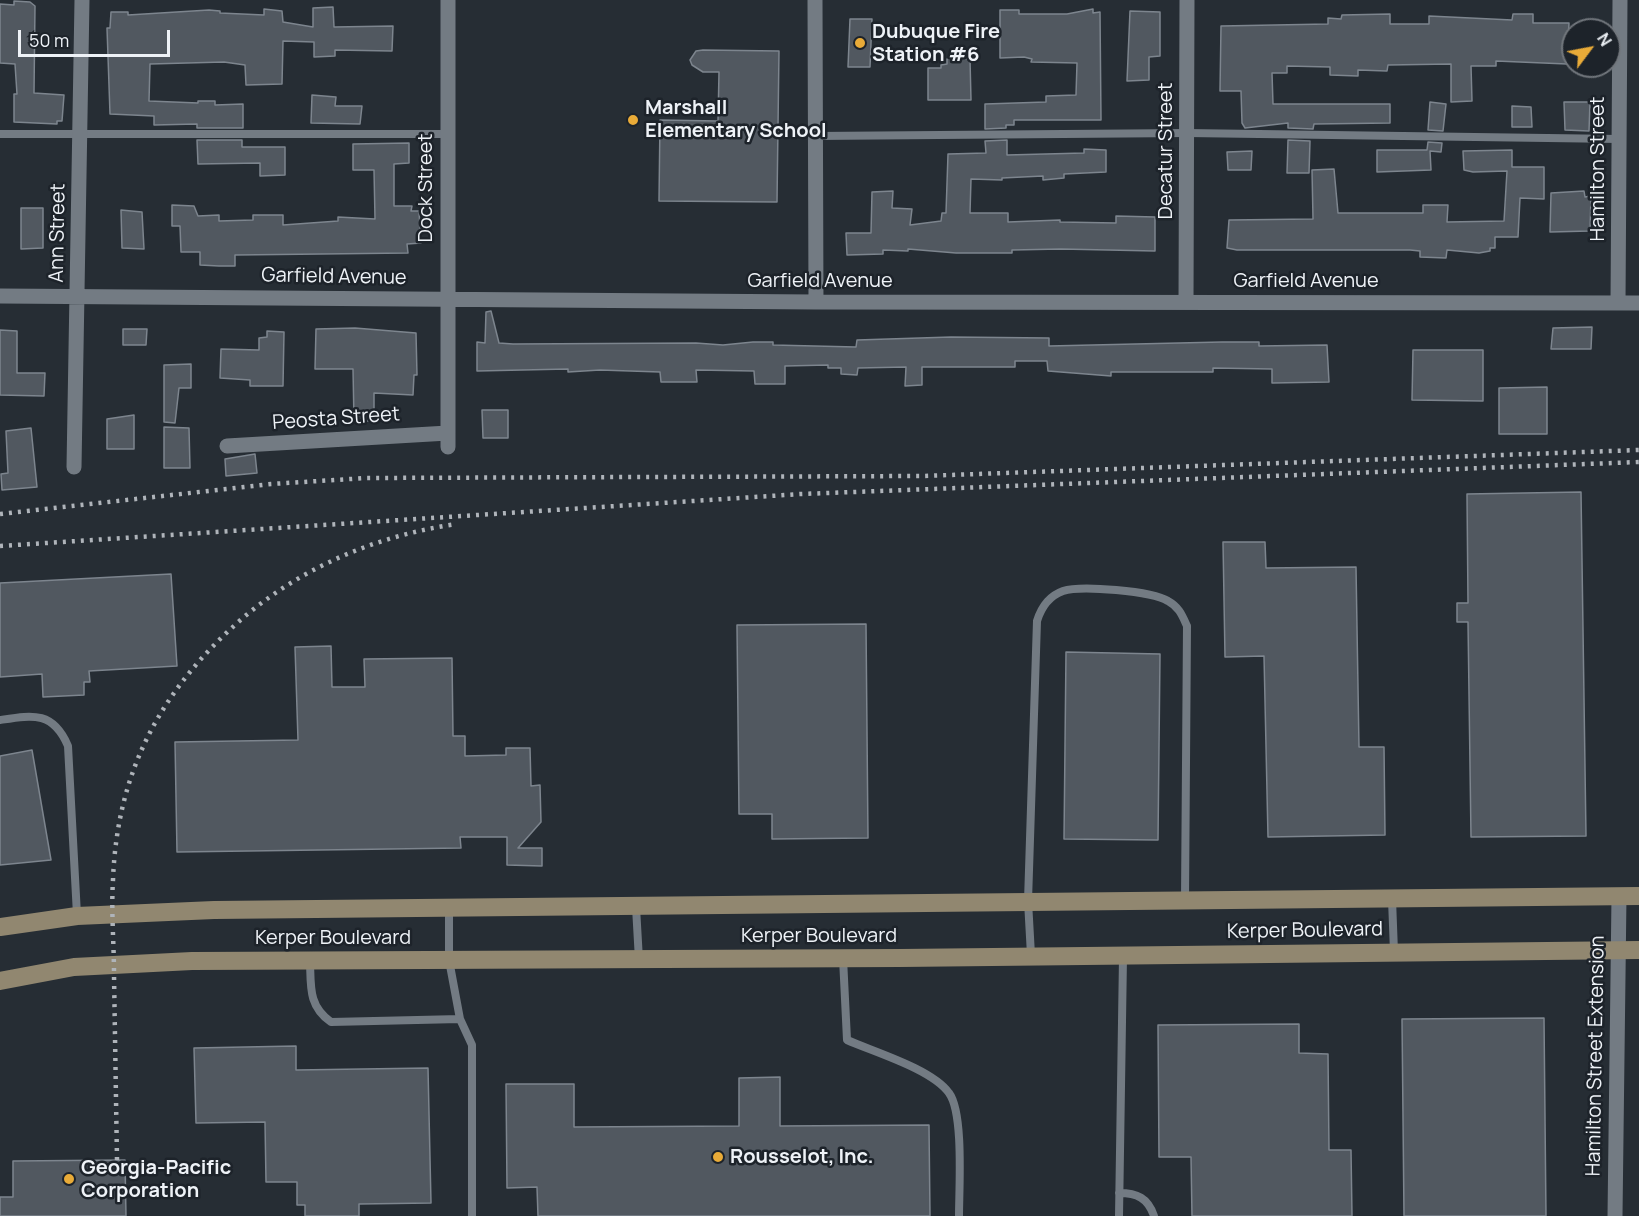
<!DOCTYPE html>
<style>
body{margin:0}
#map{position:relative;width:1639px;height:1216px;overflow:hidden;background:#262d34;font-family:Manrope,sans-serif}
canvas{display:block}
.north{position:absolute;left:1561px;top:18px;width:60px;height:60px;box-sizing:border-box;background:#1d232a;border:2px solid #71767c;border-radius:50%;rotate:58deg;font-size:16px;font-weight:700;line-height:24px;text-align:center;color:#eef2f7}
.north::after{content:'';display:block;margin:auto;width:21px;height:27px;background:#e9ab38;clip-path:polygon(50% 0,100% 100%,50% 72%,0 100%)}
.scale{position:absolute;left:18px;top:30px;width:152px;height:27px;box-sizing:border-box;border:3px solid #eef2f7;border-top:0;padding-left:8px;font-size:18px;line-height:21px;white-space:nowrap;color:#eef2f7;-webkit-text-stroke:4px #1d232a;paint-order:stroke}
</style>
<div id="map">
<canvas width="1639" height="1216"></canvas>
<div class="north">N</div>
<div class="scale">50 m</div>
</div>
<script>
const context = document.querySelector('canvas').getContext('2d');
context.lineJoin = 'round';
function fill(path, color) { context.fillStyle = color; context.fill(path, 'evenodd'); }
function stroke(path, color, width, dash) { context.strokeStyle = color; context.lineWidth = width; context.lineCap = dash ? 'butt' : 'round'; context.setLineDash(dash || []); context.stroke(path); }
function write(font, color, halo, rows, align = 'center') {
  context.font = font + ' Manrope,sans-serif'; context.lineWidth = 5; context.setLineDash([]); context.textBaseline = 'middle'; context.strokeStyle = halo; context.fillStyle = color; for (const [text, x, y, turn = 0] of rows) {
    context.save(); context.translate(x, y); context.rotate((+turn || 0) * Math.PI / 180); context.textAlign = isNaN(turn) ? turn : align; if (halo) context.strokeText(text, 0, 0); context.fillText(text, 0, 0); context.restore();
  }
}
const building = new Path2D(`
 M 14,1 L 30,2 L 35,6 L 34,93 L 64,95 L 62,121 L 57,121 L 57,124 L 14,122 L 14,94 L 17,94 L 15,64 L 0,63 L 0,4 L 14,5 Z
 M 333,7 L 334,27 L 393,26 L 392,51 L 335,50 L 335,56 L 314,57 L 314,42 L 283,41 L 282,84 L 246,85 L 245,65 L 224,62 L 150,64 L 149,101 L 198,103 L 198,101 L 215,101 L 215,105 L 243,104 L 243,128 L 197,128 L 197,124 L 154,125 L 154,116 L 110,114 L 107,28 L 110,28 L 111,12 L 128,12 L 128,15 L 209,10 L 220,11 L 220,13 L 264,15 L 264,9 L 282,11 L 283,22 L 313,27 L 313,8 Z
 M 1093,9 L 1093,13 L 1100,12 L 1101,120 L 1014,120 L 1014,125 L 1006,125 L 1006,128 L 985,129 L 985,104 L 1046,102 L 1046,96 L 1076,95 L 1077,63 L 1031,62 L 1032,59 L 1024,57 L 1000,58 L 1000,10 L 1019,10 L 1019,14 L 1067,14 Z
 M 1130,11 L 1160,12 L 1160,56 L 1149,57 L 1149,80 L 1127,81 Z
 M 1390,14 L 1390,24 L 1429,24 L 1429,16 L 1512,20 L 1513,14 L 1533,14 L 1533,23 L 1569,23 L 1567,64 L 1496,61 L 1496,66 L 1471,66 L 1472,101 L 1451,102 L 1451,64 L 1388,65 L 1387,71 L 1358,70 L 1358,76 L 1330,75 L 1330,67 L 1287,66 L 1287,73 L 1272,73 L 1273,104 L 1390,104 L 1390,123 L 1314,124 L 1313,129 L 1288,128 L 1288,123 L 1245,128 L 1242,123 L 1241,91 L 1220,91 L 1221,26 L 1328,24 L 1328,18 L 1341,19 L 1342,15 Z
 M 850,19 L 872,19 L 870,67 L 848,67 Z
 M 703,50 L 779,51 L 777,202 L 659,201 L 660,120 L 718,121 L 719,72 L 703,72 L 692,65 L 690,60 L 696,51 Z
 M 947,59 L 970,59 L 971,100 L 928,100 L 928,68 L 941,68 L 941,65 L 947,64 Z
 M 312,95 L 336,97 L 335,106 L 362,106 L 360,124 L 311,123 Z
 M 1430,102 L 1446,104 L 1443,131 L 1428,130 Z
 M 1564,102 L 1590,102 L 1589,131 L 1565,130 Z
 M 1512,106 L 1531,107 L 1532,127 L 1512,127 Z
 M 197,140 L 242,140 L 242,147 L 285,147 L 285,175 L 260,176 L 260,163 L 198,164 Z
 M 1007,140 L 1007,155 L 1084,153 L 1084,149 L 1106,150 L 1106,172 L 1064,174 L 1064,178 L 1043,180 L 1043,176 L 1002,178 L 1002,180 L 971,179 L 970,213 L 1008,213 L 1008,222 L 1060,220 L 1060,222 L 1116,223 L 1116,216 L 1155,217 L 1155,251 L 1061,249 L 1012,250 L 1012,253 L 956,253 L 908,249 L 908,251 L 883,250 L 883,254 L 847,255 L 846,233 L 871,233 L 872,192 L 893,191 L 892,208 L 912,209 L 910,225 L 941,221 L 942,213 L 946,213 L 948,154 L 986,153 L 985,141 Z
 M 1288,140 L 1310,141 L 1309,173 L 1287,173 Z
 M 1428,142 L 1442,143 L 1441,152 L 1430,151 L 1431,170 L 1377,172 L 1377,150 L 1427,150 Z
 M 409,143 L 409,163 L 394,164 L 394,206 L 412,206 L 411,211 L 419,211 L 421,243 L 407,244 L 408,253 L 235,255 L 235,266 L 219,266 L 200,265 L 200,252 L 181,252 L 180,226 L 172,226 L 172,205 L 194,206 L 198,216 L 219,215 L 219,221 L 253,220 L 253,215 L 283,215 L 283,225 L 338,221 L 338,217 L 375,219 L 374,170 L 353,170 L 353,144 Z
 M 1512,150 L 1512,167 L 1544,167 L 1544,199 L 1520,198 L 1518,237 L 1495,237 L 1495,248 L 1490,248 L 1490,251 L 1479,253 L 1447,250 L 1446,258 L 1420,257 L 1420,251 L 1410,250 L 1237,250 L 1227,248 L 1229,220 L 1313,219 L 1312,170 L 1334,169 L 1338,213 L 1423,213 L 1423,205 L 1448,205 L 1447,222 L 1504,221 L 1507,171 L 1473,172 L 1464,170 L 1463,151 Z
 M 1252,151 L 1251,170 L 1228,170 L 1227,152 Z
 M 1584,191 L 1585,197 L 1591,196 L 1590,231 L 1550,232 L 1551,193 Z
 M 21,208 L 43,208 L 43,248 L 21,249 Z
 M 121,210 L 142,212 L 144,249 L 122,248 Z
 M 491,311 L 499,343 L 513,344 L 696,343 L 723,345 L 753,342 L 773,342 L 773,345 L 856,347 L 857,340 L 951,337 L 1049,338 L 1049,346 L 1222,342 L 1259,342 L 1259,346 L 1327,345 L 1329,382 L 1272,383 L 1272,369 L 1213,368 L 1213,372 L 1111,372 L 1111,376 L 1048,371 L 1047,361 L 1015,361 L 1015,367 L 922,367 L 922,385 L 905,386 L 906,367 L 858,368 L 857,375 L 841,374 L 841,368 L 828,368 L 828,365 L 785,366 L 785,384 L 755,384 L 754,371 L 696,370 L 697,382 L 661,382 L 660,372 L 600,370 L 568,372 L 568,369 L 477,371 L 477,342 L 485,343 L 486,312 Z
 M 1592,327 L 1591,349 L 1551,349 L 1553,328 Z
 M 355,328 L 416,333 L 417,375 L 414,375 L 413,395 L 374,393 L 374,421 L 354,421 L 353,369 L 315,369 L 316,329 Z
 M 123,329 L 147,329 L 146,345 L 123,345 Z
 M 0,330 L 17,331 L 17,373 L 45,373 L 44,396 L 0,395 Z
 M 267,331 L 284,332 L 283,386 L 250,386 L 250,380 L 220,378 L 221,349 L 259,350 L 259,338 L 267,337 Z
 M 1413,350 L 1483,350 L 1483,401 L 1412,400 Z
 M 191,364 L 191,388 L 179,388 L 175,423 L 164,422 L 164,365 Z
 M 1547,387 L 1547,434 L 1499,434 L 1499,388 Z
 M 482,410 L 508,410 L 508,438 L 483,438 Z
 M 134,415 L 134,449 L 107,449 L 107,419 Z
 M 164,427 L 189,428 L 190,468 L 164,468 Z
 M 31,428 L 37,487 L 2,490 L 1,474 L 8,473 L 6,431 Z
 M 255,454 L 257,473 L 226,476 L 225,459 Z
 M 1581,492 L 1586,836 L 1471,837 L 1468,622 L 1457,622 L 1457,603 L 1468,603 L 1467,494 Z
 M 1223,542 L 1265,542 L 1266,568 L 1356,567 L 1359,747 L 1384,747 L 1385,835 L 1268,837 L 1264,656 L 1225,657 Z
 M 171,574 L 177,666 L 89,671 L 90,682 L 84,682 L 84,695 L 43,697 L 42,674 L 0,677 L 0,583 Z
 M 866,624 L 868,838 L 772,839 L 772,814 L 739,814 L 737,625 Z
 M 331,646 L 332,687 L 365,687 L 364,659 L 452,658 L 453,736 L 465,736 L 465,756 L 506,755 L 506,748 L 530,748 L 531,786 L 540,785 L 541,822 L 518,848 L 542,848 L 542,866 L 507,865 L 507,837 L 460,837 L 461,848 L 177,852 L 175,742 L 298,740 L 295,647 Z
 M 1066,652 L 1160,654 L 1158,840 L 1064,839 Z
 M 32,750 L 51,860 L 0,865 L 0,756 Z
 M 1544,1018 L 1546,1216 L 1404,1216 L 1402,1019 Z
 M 1299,1024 L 1299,1053 L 1328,1054 L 1329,1150 L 1351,1150 L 1352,1216 L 1192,1216 L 1191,1157 L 1159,1157 L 1158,1025 Z
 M 296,1046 L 296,1070 L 428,1068 L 431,1203 L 359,1204 L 359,1216 L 305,1216 L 305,1205 L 297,1205 L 297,1182 L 266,1182 L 265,1122 L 196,1123 L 194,1048 Z
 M 780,1077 L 780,1126 L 929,1125 L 930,1216 L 538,1216 L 537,1187 L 507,1188 L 506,1084 L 574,1084 L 574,1127 L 739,1126 L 739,1078 Z
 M 125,1160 L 126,1216 L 0,1216 L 0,1197 L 13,1197 L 13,1161 Z`);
const lane = new Path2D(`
 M 0,134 L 447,134
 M 815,136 L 1187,133 L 1619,139
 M 0,720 C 33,715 53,711 68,746 L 77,915
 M 1392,899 L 1394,952
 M 636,907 L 639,960
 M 449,909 L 449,960 L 460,1019 L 472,1045 L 472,1216
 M 1031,955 L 1028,901 L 1037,621 C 1041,608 1049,596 1063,591 C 1081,585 1152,591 1168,601 C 1179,607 1182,615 1187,626 L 1185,899
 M 843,958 L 847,1040 C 874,1052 932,1069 949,1093 C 964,1113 959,1189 959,1216
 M 310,961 C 311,986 308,1006 331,1022 L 460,1019
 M 1119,1193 C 1137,1193 1148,1198 1154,1216
 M 1119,1216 L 1123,957`);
const street = new Path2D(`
 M 815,0 L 816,302
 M 0,296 L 816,302 L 1639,303
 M 1186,301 L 1187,0
 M 1618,303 L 1620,0
 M 227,446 L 448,433
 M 448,447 L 448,0
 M 74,467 L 82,0
 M 1615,1216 L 1619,896`);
const secondary = new Path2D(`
 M 0,927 L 77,916 L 214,910 L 1639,896
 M 0,981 L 74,967 L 192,961 L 900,958 L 1639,950`);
const rail = new Path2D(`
 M 0,514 L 271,484 L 367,478 L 922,476 L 1639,450
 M 0,546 L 801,494 L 1639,462
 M 117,1160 C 116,1098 115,1037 114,975 C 114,943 111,911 113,880 C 117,770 162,688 244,617 C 304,566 379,535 457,524`);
const markers = [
 [860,43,6,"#e9ab38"],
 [633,120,6,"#e9ab38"],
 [718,1157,6,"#e9ab38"],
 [69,1179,6,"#e9ab38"]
];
const poiNames = [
 ["Dubuque Fire",872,32],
 ["Station #6",872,55],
 ["Marshall",645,108],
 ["Elementary School",645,131],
 ["Rousselot, Inc.",730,1157],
 ["Georgia-Pacific",81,1168],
 ["Corporation",81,1191]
];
const streetNames = [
 ["Decatur Street",1166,151,-90],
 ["Hamilton Street",1598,169,-90],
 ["Dock Street",426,188,-90],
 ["Ann Street",58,233,-89],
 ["Garfield Avenue",334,277,1],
 ["Garfield Avenue",820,281],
 ["Garfield Avenue",1306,281],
 ["Peosta Street",336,419,-4],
 ["Kerper Boulevard",1305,931,-1],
 ["Kerper Boulevard",819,936],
 ["Kerper Boulevard",333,938],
 ["Hamilton Street Extension",1596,1056,-89]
];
fill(building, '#515860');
stroke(building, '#7d858e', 1.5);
stroke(lane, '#737b83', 8);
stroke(street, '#737b83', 15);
stroke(secondary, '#918770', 18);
stroke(rail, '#afb4ba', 4.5, [3, 6]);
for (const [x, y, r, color] of markers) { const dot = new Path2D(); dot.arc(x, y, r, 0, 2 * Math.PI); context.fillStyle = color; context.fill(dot); stroke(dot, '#1d232a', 2); }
write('bold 20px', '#eef2f7', '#1d232a', poiNames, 'left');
write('20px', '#eef2f7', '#1d232a', streetNames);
</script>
